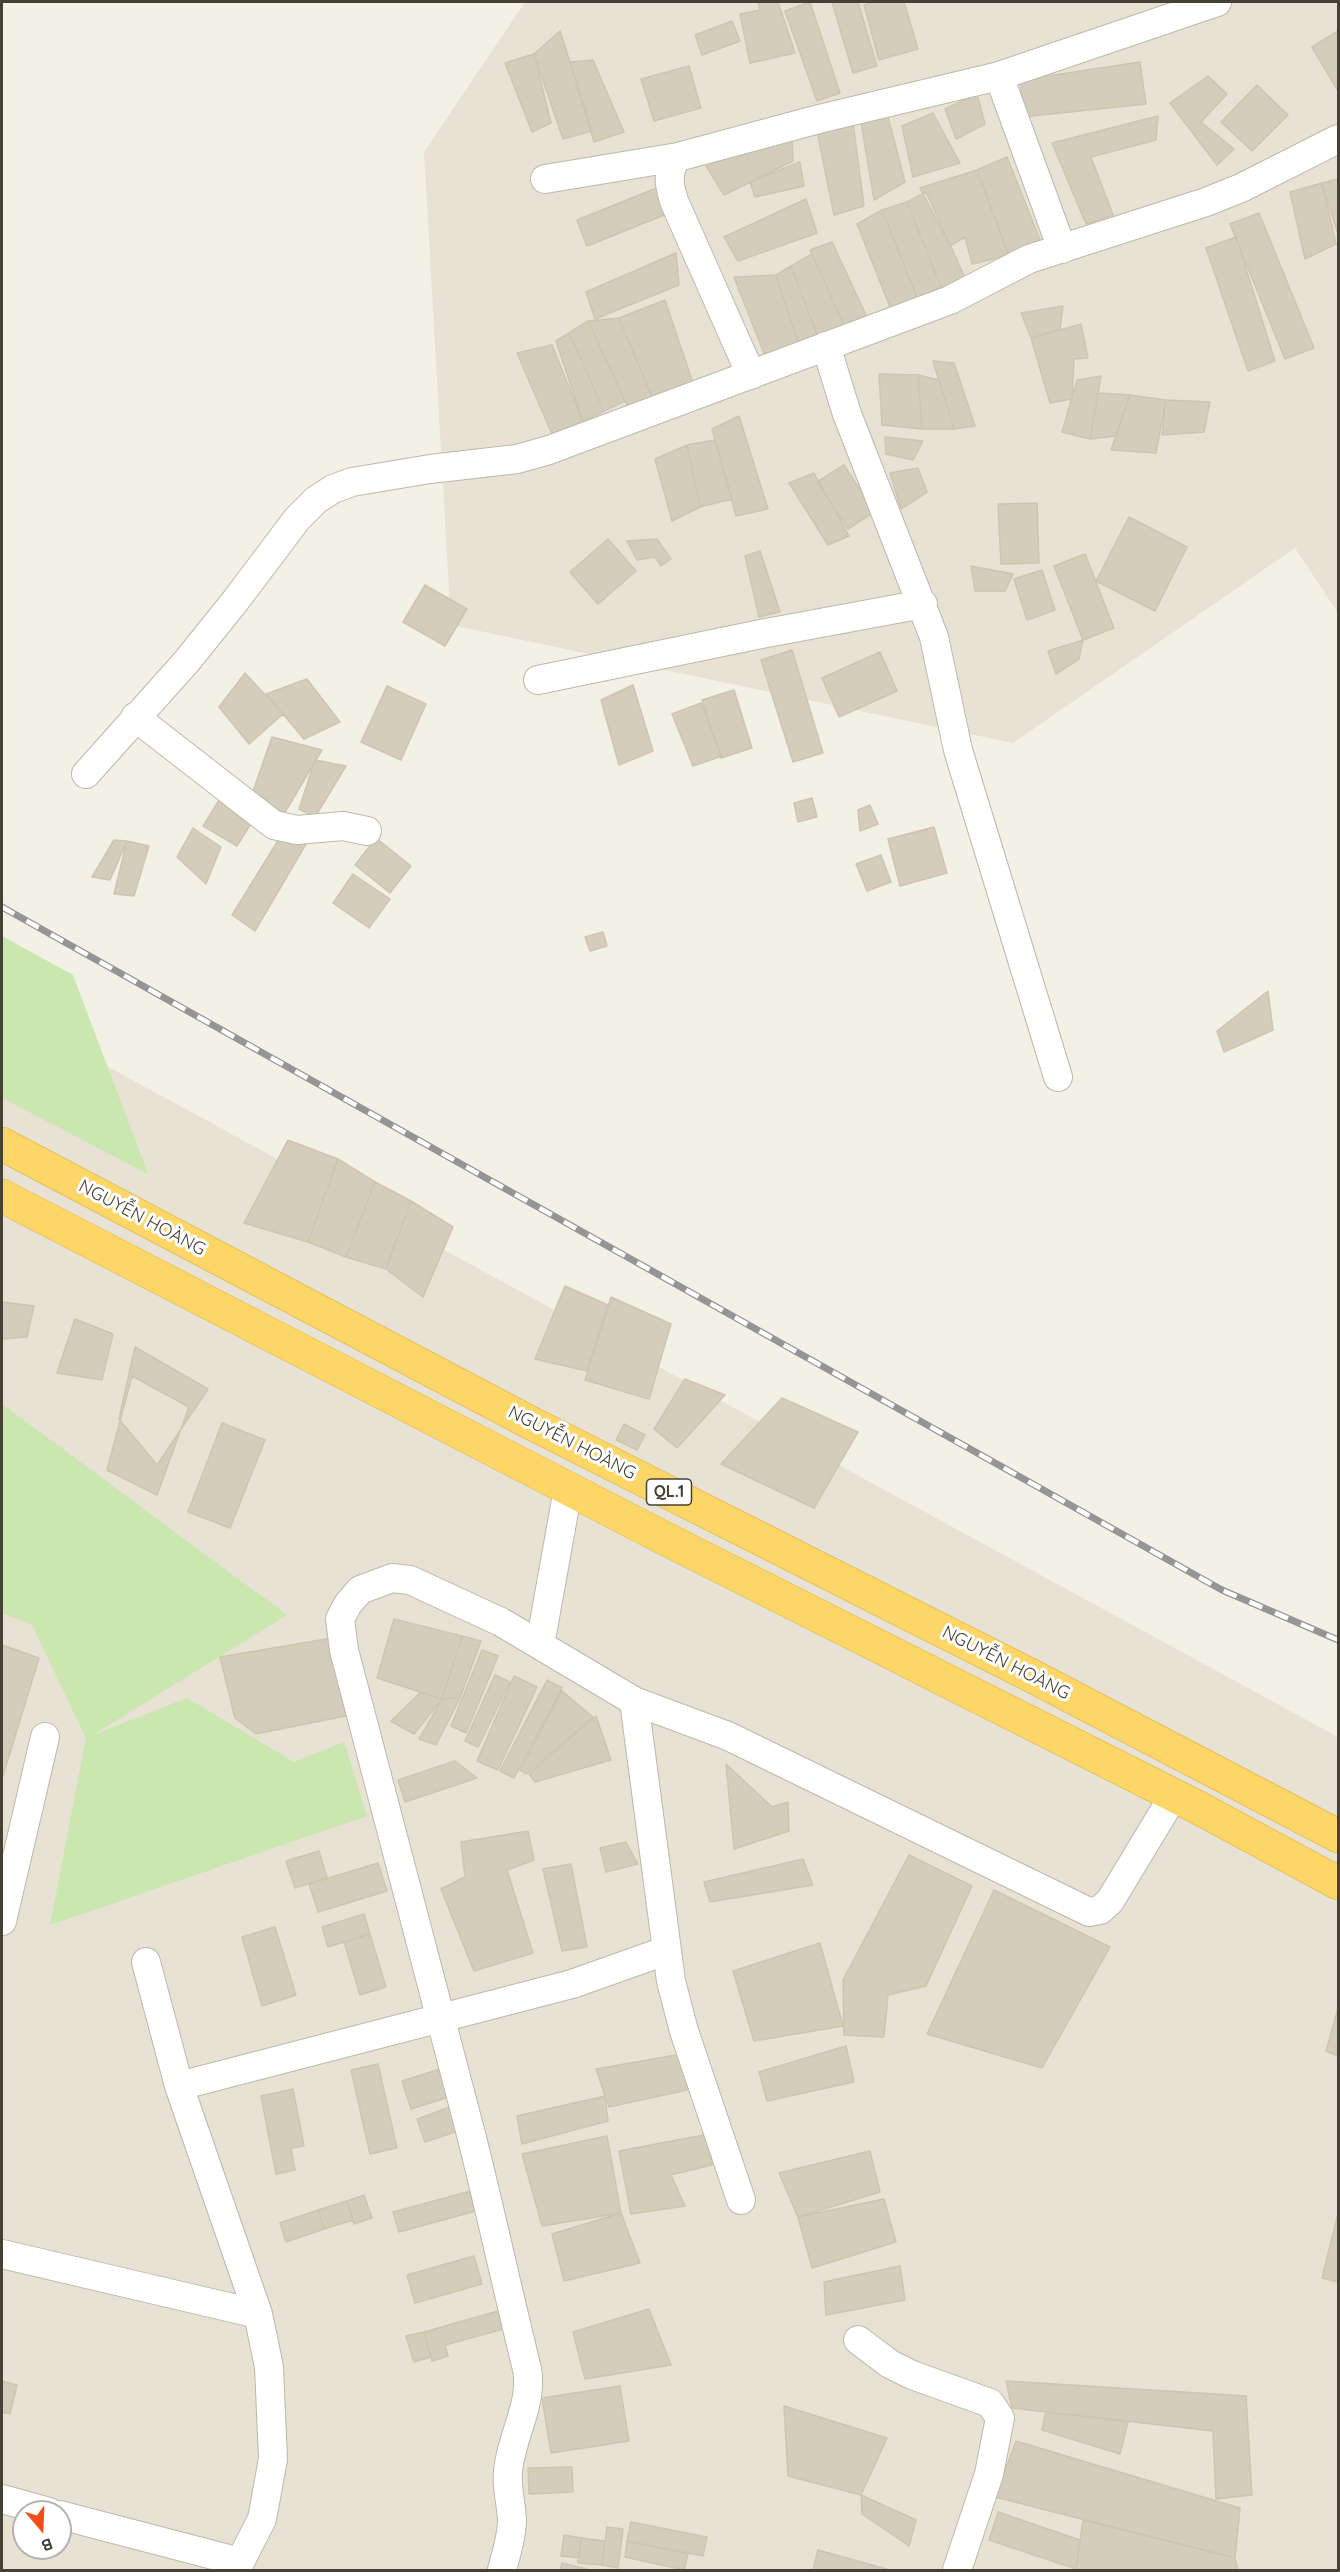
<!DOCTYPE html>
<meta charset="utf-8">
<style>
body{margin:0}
#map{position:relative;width:1340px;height:2572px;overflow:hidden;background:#f3f0e6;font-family:Quicksand,sans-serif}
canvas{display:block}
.frame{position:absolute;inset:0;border:3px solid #464135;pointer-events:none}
.north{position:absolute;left:12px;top:2500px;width:60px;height:60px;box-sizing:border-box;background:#fff;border:2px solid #b5b3ae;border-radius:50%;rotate:161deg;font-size:16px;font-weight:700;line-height:24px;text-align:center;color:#464135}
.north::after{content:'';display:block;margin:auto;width:21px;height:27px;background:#f84c18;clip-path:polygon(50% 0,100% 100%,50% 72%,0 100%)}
</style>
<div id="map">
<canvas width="1340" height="2572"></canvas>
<div class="frame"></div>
<div class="north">B</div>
</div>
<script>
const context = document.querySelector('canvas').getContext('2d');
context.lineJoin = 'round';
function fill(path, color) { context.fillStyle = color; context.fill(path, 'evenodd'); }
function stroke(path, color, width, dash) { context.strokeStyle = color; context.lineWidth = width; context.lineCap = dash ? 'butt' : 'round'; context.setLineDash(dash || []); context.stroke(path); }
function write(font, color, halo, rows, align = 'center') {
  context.font = font + ' Quicksand,sans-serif'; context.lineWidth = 6; context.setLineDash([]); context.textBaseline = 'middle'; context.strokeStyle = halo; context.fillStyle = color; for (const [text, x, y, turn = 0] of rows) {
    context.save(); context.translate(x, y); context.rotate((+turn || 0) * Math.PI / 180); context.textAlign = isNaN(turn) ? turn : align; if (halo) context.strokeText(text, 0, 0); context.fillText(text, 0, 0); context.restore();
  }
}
const residential = new Path2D(`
 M 525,2 L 1338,2 L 1338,613 L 1295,548 L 1013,743 L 451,625 L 424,152 Z
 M 2,1009 L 1338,1737 L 1338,2570 L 2,2570 ZM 24,2512 L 60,2512 L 60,2548 L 24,2548 Z`);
const green = new Path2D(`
 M 2,936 L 73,975 L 148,1174 L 2,1098 Z
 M 2,1404 L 287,1615 L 91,1736 L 187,1698 L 294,1762 L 344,1742 L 367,1816 L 50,1925 L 86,1738 L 32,1625 L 2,1613 Z`);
const building = new Path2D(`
 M 758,2 L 778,2 L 795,53 L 750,63 L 740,14 L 760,10 Z
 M 810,2 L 840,93 L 817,101 L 785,11 Z
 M 832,2 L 858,2 L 877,66 L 853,73 Z
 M 875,2 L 904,2 L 918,49 L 879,60 L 864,5 Z
 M 732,21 L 740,41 L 702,55 L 695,35 Z
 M 560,31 L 592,131 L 563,139 L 534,54 Z
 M 1338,31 L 1338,91 L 1312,47 Z
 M 534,54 L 551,123 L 532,132 L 505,63 Z
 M 593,60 L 624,132 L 594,142 L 570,62 Z
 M 1140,62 L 1146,104 L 1022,117 L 1021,80 Z
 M 689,66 L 701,108 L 654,121 L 641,79 Z
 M 1208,76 L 1227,94 L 1201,122 L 1234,149 L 1217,165 L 1170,103 Z
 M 1257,85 L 1288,115 L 1252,151 L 1221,122 Z
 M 977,94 L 985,124 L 956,139 L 945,109 Z
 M 887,113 L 905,182 L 874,200 L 860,116 Z
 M 933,113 L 960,163 L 913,177 L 902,126 Z
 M 1158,116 L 1156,140 L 1091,157 L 1113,215 L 1086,224 L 1052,143 Z
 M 853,123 L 864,206 L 834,215 L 816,126 Z
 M 792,134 L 793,161 L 724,195 L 706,166 Z
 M 1007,157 L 1044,250 L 1012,265 L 977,170 Z
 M 800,162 L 804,186 L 755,197 L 750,182 Z
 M 977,170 L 1009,255 L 972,264 L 965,237 L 950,246 L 920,188 Z
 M 1338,179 L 1338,234 L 1322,183 Z
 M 1322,183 L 1336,244 L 1305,259 L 1290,192 Z
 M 664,185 L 674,211 L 587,246 L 577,220 Z
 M 926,192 L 966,280 L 941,287 L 907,202 Z
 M 806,199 L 817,233 L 738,261 L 724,237 Z
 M 907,202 L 941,287 L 918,300 L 882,210 Z
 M 882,210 L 918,300 L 892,312 L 857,224 Z
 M 1259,213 L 1314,348 L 1285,359 L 1230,224 Z
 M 1236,237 L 1275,361 L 1248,371 L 1206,248 Z
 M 832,242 L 867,317 L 845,327 L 810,250 Z
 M 676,253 L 679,285 L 595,319 L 586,292 Z
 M 812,254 L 845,327 L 817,335 L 791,266 Z
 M 791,266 L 817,335 L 799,345 L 776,275 Z
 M 776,275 L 799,345 L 765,356 L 734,277 Z
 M 665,300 L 693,383 L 652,397 L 619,318 Z
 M 1063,306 L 1060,329 L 1031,338 L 1021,313 Z
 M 619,318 L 652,397 L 629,409 L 588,321 Z
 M 588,321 L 625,401 L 604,411 L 569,333 Z
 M 1081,324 L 1088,358 L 1074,359 L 1072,399 L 1050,403 L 1031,338 Z
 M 569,333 L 604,411 L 583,422 L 556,341 Z
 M 552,345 L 583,422 L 552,434 L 517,353 Z
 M 933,361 L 954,363 L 975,426 L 954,429 Z
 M 879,374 L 918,375 L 922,429 L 882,425 Z
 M 918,375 L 939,380 L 954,429 L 922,429 Z
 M 1101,376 L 1090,439 L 1062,432 L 1077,380 Z
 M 1098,393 L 1130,395 L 1116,436 L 1090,439 Z
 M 1130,395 L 1166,400 L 1156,453 L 1111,450 Z
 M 1166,400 L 1210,402 L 1204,432 L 1162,435 Z
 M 739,416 L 768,509 L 736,516 L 712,429 Z
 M 885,437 L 923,441 L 913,460 L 886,454 Z
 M 715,440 L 732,499 L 700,507 L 687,445 Z
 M 687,445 L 700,507 L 672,521 L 655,459 Z
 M 844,465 L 874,512 L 848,529 L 817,482 Z
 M 918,468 L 927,492 L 901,509 L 890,473 Z
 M 814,473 L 849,536 L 828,545 L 789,483 Z
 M 1037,503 L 1039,563 L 1001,564 L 998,504 Z
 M 1129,517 L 1187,547 L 1155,611 L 1096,581 Z
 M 608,539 L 636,571 L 598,604 L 570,572 Z
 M 657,539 L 671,559 L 661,566 L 655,557 L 637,560 L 627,541 Z
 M 760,551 L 780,612 L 759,617 L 745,556 Z
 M 1085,554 L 1114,628 L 1083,640 L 1054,566 Z
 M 971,566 L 1013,574 L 1005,591 L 975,591 Z
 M 1042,570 L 1055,610 L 1027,620 L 1014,579 Z
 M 425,585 L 467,609 L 445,646 L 403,622 Z
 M 1083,640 L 1079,659 L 1056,674 L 1048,651 Z
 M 792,650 L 823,753 L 793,762 L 761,660 Z
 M 880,652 L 897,691 L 839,717 L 822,678 Z
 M 245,673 L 283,714 L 249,744 L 219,707 Z
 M 307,679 L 340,722 L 304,739 L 266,694 Z
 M 633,685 L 653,751 L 619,765 L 601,700 Z
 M 387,686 L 426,704 L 401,760 L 361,742 Z
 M 734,690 L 752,748 L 721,758 L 702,700 Z
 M 701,703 L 722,756 L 693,766 L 672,714 Z
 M 272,737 L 322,750 L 284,814 L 252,794 Z
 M 315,760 L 346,766 L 315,817 L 299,809 Z
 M 221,797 L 255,817 L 237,846 L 203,826 Z
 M 812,798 L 817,817 L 798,822 L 794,803 Z
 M 870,805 L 878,824 L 860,831 L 858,810 Z
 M 934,827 L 947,873 L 900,886 L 888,839 Z
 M 193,828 L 221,847 L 206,884 L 177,857 Z
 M 282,834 L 306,844 L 255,931 L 232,915 Z
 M 376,838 L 411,866 L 390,893 L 355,865 Z
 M 114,840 L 127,841 L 110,880 L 92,877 Z
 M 127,841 L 149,846 L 134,896 L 114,894 Z
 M 881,855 L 891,882 L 867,891 L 856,864 Z
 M 353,874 L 390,899 L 369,928 L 333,903 Z
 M 603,932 L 607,946 L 590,951 L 585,937 Z
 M 1268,991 L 1273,1030 L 1224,1052 L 1217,1031 Z
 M 288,1140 L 338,1159 L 308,1242 L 244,1223 Z
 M 338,1159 L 375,1182 L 346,1257 L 308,1242 Z
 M 375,1182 L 411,1201 L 386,1269 L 346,1257 Z
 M 411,1201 L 453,1227 L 423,1297 L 386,1269 Z
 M 565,1286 L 608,1305 L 587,1371 L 535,1359 Z
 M 611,1297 L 671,1324 L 649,1399 L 585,1380 Z
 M 2,1302 L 34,1306 L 27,1337 L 2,1339 Z
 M 75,1319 L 113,1334 L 102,1380 L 57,1373 Z
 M 135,1347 L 208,1389 L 157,1465 L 119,1419 Z
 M 132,1376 L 189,1407 L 157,1495 L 107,1470 Z
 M 685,1379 L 725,1395 L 677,1448 L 654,1429 Z
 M 782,1398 L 858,1432 L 814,1508 L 721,1464 Z
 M 222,1423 L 265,1440 L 230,1528 L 188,1512 Z
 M 624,1424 L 645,1435 L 637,1450 L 616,1440 Z
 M 394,1619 L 462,1636 L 442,1699 L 377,1678 Z
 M 462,1636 L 481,1641 L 460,1698 L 442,1699 Z
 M 338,1637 L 346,1716 L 256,1734 L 235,1718 L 220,1657 Z
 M 2,1645 L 39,1658 L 2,1779 Z
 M 482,1650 L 498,1656 L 466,1733 L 451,1726 Z
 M 495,1675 L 510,1682 L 478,1747 L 465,1741 Z
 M 514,1676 L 537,1687 L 498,1770 L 477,1761 Z
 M 547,1680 L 562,1688 L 514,1778 L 500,1771 Z
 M 562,1691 L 593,1717 L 526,1774 L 520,1770 Z
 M 421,1692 L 442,1699 L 414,1734 L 391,1721 Z
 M 460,1698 L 436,1745 L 419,1739 L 442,1699 Z
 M 596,1716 L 611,1760 L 535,1782 L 529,1774 Z
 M 455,1761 L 477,1778 L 405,1802 L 398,1780 Z
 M 726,1764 L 772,1807 L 788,1802 L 789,1831 L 734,1849 Z
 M 528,1831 L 534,1860 L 507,1870 L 533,1953 L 474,1971 L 441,1889 L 465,1877 L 461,1842 Z
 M 626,1842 L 638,1864 L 606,1872 L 600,1848 Z
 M 319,1851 L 327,1878 L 295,1888 L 286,1861 Z
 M 909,1855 L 972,1886 L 926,1986 L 888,1995 L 884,2037 L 844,2035 L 843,1980 Z
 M 803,1859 L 813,1885 L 710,1902 L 704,1882 Z
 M 378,1863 L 387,1891 L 318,1912 L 309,1884 Z
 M 571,1864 L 587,1947 L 562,1951 L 543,1869 Z
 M 994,1890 L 1110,1947 L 1042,2068 L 927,2034 Z
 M 364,1914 L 370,1934 L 328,1947 L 322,1927 Z
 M 275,1927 L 296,1995 L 262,2006 L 242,1937 Z
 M 370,1934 L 386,1987 L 360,1995 L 344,1942 Z
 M 820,1943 L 843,2026 L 754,2041 L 733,1971 Z
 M 1338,2008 L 1338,2056 L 1326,2051 Z
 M 846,2046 L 854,2082 L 767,2101 L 759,2072 Z
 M 693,2052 L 701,2087 L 609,2107 L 596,2069 Z
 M 378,2064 L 397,2148 L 370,2154 L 351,2070 Z
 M 440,2069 L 449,2097 L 411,2109 L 402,2081 Z
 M 293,2089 L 304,2146 L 291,2148 L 295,2170 L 276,2174 L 261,2096 Z
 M 605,2096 L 608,2121 L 522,2144 L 517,2116 Z
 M 450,2107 L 458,2131 L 425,2142 L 417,2119 Z
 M 709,2134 L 712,2165 L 671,2175 L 685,2206 L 631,2214 L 619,2151 Z
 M 607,2136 L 621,2213 L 542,2226 L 522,2154 Z
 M 870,2151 L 880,2192 L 798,2217 L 779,2173 Z
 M 471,2191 L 476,2211 L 399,2232 L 393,2212 Z
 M 364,2195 L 372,2218 L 354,2224 L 347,2201 Z
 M 884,2199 L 896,2242 L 812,2268 L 798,2217 Z
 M 347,2201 L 353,2220 L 324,2229 L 318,2210 Z
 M 318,2210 L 324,2229 L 286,2242 L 280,2223 Z
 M 621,2213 L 640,2263 L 564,2281 L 552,2234 Z
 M 1338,2214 L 1338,2282 L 1322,2278 Z
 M 474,2256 L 482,2284 L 415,2303 L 407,2275 Z
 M 900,2266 L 905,2300 L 826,2315 L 824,2282 Z
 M 505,2309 L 511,2327 L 445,2345 L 448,2356 L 432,2361 L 424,2332 Z
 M 649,2309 L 671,2365 L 585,2379 L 573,2332 Z
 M 424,2332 L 431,2357 L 414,2362 L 406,2336 Z
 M 2,2381 L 17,2385 L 10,2414 L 2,2412 Z
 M 1006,2381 L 1246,2396 L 1252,2495 L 1216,2499 L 1213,2431 L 1012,2408 Z
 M 620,2386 L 629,2441 L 551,2453 L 542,2398 Z
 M 784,2406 L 887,2438 L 861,2495 L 788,2476 Z
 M 1046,2412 L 1128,2422 L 1120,2454 L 1042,2430 Z
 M 1016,2441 L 1240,2508 L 1235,2558 L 995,2497 Z
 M 572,2467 L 573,2492 L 529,2494 L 528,2468 Z
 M 861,2495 L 916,2520 L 909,2546 L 862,2514 Z
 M 998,2512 L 1080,2540 L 1076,2569 L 989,2540 Z
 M 1083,2520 L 1235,2558 L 1238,2570 L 1076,2570 Z
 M 631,2522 L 707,2537 L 703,2556 L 627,2541 Z
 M 607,2527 L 623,2529 L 618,2568 L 602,2565 Z
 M 564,2535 L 581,2538 L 579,2558 L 561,2556 Z
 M 581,2538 L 605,2541 L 602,2565 L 578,2563 Z
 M 627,2541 L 688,2554 L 684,2570 L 625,2557 Z
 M 818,2550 L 890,2570 L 813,2570 Z
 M 562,2563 L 590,2570 L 560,2570 Z`);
const minor = new Path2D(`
 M 999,76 L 1062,249
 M 545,179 L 678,157
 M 826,346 L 847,414 L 934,637 L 958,750 L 1058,1077
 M 751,375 L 674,201 C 669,184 666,172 678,157 L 819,119 L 999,76 L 1217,2
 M 538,680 L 761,634 L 923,604
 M 135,717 L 274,825 L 297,830 L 343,826 L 367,831
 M 86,774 L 187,661 L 236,600 L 297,519 L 316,500 L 333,489 L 352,482 L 430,469 L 517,459 L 549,450 L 950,300 L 1029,259 L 1206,202 L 1241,188 L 1338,139
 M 540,1645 L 568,1489
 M 634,1701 L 671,1981 L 684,2031 L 741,2200
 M 2,1921 L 45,1737
 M 146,1962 L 179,2086 L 258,2314 L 269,2367 L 273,2459 L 262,2519 L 240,2562 L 237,2570
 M 179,2086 L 572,1984 L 665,1951
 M 2,2254 L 258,2314
 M 858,2340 L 890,2364 L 912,2375 L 990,2403 L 1000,2418 L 989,2474 L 957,2570
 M 2,2499 L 49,2512
 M 60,2515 L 240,2562
 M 502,2570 C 506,2554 512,2537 512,2520 C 511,2501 505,2483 509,2464 C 514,2431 533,2402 527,2369 C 508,2292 491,2214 472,2138 L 344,1650 L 340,1619 L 348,1604 L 360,1590 L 392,1578 L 410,1580 L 501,1622 L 634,1701 L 728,1736 L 1089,1912 L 1100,1910 L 1110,1901 L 1174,1795`);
const highway = new Path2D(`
 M 2,1144 L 529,1422 L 1034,1677 L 1338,1836
 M 2,1196 L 660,1536 L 1197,1807 L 1338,1883`);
const rail = new Path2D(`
 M 2,907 L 1222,1590 L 1338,1640`);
const shields = [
 [669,1492,45]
];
const shieldNames = [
 ["QL.1",669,1492]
];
const streetNames = [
 ["NGUYỄN HOÀNG",142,1218,28],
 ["NGUYỄN HOÀNG",572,1443,27],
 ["NGUYỄN HOÀNG",1006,1663,27]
];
fill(residential, '#e7e2d4');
fill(green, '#c9e7af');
fill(building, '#d4cdbc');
stroke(building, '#cfc5af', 1.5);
stroke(minor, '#beb8a9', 30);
stroke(highway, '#dcac37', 34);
stroke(minor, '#fff', 28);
stroke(highway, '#fcd768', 33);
stroke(rail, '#959595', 7);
stroke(rail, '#fff', 4.5, [14]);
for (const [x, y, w] of shields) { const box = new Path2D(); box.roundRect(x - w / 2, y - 13, w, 26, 4.5); context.fillStyle = '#fff'; context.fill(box); stroke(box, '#464135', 1.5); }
write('bold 16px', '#464135', null, shieldNames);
write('18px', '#464135', '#fff', streetNames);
</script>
